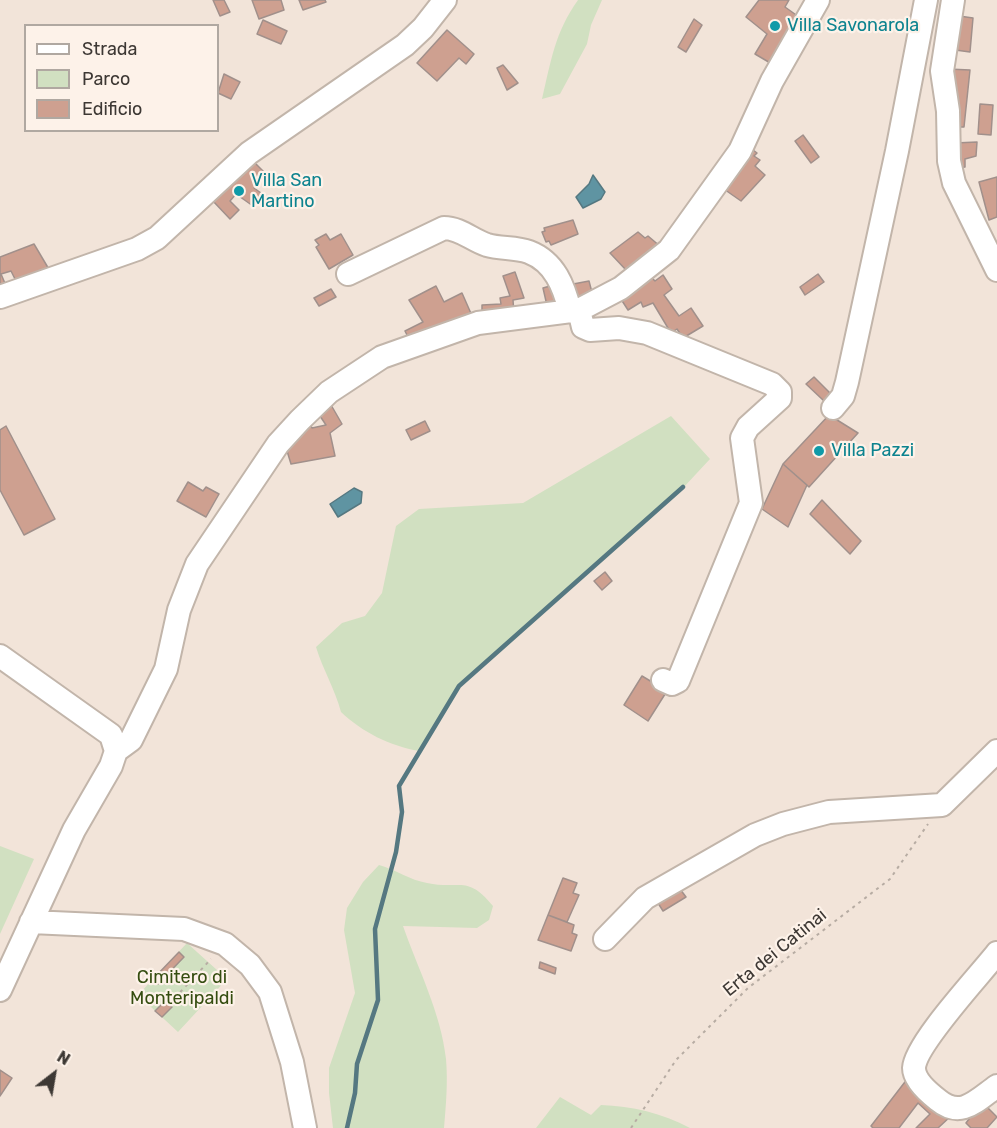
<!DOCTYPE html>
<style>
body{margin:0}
#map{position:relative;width:997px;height:1128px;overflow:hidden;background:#f2e4d9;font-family:Rubik,sans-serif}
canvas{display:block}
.legend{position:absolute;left:24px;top:24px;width:195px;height:108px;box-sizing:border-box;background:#fdf2e9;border:2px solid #b0a8a1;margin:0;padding:8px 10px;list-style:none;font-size:18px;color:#3d3834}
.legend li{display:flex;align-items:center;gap:12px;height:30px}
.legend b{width:30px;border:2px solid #b0a8a1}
.north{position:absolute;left:24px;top:1044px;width:60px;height:60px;-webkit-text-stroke:4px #fdf2e9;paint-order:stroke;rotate:31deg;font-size:16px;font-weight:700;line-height:24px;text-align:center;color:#3d3834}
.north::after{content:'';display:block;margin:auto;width:21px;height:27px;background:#3d3834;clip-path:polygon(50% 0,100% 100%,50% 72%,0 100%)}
</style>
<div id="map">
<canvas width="997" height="1128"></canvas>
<ul class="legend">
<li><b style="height:8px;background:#fff"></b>Strada</li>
<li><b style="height:16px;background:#d1e0c1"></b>Parco</li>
<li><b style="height:16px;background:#cea090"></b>Edificio</li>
</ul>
<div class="north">N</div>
</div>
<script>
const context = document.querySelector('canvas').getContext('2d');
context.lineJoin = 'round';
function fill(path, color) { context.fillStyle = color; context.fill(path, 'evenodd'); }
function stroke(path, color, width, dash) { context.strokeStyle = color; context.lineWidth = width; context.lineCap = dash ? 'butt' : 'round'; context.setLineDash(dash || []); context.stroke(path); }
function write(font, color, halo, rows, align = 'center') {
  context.font = font + ' Rubik,sans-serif'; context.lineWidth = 4.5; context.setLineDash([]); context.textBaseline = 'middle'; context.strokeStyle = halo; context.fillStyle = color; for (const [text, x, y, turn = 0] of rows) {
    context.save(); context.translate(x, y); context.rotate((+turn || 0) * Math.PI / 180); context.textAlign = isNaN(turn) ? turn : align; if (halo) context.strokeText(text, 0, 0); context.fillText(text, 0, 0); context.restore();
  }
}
const green = new Path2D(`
 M 578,0 L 602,0 L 591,25 L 587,44 L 560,94 L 542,99 C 551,61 555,32 578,0 Z
 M 671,416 L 710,459 L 683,488 L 459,686 L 419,751 C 390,746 362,732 341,712 C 335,689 323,670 316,647 L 342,623 L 365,616 L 382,593 L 396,526 L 419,509 L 523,503 Z
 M 0,846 L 34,859 L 0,934 Z
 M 379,865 C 396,870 410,880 427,883 C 460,890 467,874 493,906 L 489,920 L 477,928 L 403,926 C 418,969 441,1013 446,1059 C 448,1082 446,1105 444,1128 L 333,1128 L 329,1093 L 329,1068 L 355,993 L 344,930 L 347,908 L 363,882 Z
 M 187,943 L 227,979 L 178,1032 L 138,995 Z
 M 560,1097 L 591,1115 L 601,1105 C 632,1106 662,1113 690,1128 L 536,1128 Z`);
const water = new Path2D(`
 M 593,175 L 605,192 L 601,199 L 583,208 L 576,197 L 589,184 Z
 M 354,488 L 362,492 L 361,503 L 338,517 L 330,504 Z`);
const stream = new Path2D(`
 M 347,1128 L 355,1093 L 357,1064 L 378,1000 L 375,929 L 396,852 L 402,812 L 399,786 L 459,686 L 683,487`);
const building = new Path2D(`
 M 213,0 L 224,0 L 230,12 L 220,16 Z
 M 252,0 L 281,0 L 284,10 L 259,19 Z
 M 299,0 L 325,0 L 326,2 L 303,10 Z
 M 759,0 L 789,0 L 785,7 L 799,17 L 772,64 L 755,54 L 767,34 L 746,17 Z
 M 952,15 L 973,18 L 970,52 L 948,49 Z
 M 694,19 L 702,25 L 686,52 L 678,47 Z
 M 263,20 L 287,31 L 281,44 L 257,34 Z
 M 447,30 L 474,54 L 466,64 L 459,58 L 437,81 L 417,63 Z
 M 503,65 L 518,83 L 507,90 L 497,68 Z
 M 948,69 L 970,70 L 964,127 L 951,127 Z
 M 224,74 L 240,82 L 231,99 L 218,93 Z
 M 980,104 L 993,105 L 991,135 L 978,134 Z
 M 803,135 L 819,157 L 811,163 L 795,141 Z
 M 977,142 L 976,156 L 965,159 L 965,167 L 957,168 L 955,143 Z
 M 748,146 L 757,153 L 754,156 L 760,160 L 755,166 L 765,175 L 741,201 L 721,187 Z
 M 250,158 L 266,174 L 254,188 L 261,193 L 253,206 L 236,194 L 230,201 L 239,210 L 230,219 L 212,200 Z
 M 997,177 L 997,217 L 989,220 L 979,182 Z
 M 573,220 L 578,234 L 551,245 L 549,241 L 546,242 L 542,232 L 545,231 L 544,228 Z
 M 638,232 L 645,238 L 648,236 L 661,247 L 626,270 L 610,253 Z
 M 326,234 L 330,240 L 341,234 L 353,255 L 329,269 L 316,247 L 319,245 L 315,240 Z
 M 34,244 L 50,271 L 17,283 L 11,271 L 1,274 L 7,288 L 0,289 L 0,257 Z
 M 645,271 L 655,281 L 663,275 L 672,289 L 664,295 L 679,316 L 691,308 L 703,326 L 683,338 L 677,329 L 671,333 L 653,303 L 643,307 L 641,302 L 628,310 L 619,296 Z
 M 515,272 L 524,298 L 513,300 L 514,314 L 482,316 L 482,305 L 501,304 L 500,298 L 510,296 L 503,276 Z
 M 818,274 L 824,282 L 805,295 L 800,287 Z
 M 589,281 L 594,300 L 572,305 L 568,285 Z
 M 436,286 L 444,302 L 462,293 L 473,318 L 411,343 L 405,331 L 423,322 L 409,300 Z
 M 550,286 L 550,289 L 559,287 L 563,307 L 548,310 L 543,288 Z
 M 331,289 L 336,297 L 319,306 L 314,298 Z
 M 814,377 L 831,394 L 824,401 L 806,384 Z
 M 327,398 L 342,424 L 330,433 L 335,456 L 291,464 L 284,441 ZM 318,413 L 326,425 L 312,428 L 309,422 Z
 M 829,415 L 858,433 L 809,487 L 783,464 Z
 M 425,421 L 430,431 L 411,440 L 406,430 Z
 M 6,426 L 55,519 L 24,535 L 0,490 L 0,430 Z
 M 783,464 L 807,485 L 788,527 L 762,509 Z
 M 188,482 L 203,491 L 206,487 L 219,494 L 206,517 L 177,501 Z
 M 822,500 L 861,541 L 850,554 L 810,514 Z
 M 605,572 L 612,581 L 602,590 L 594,581 Z
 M 642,676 L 667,691 L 648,721 L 624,705 Z
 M 563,878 L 577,883 L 573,893 L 579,895 L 567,922 L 548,915 Z
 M 680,889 L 686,897 L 663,911 L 658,903 Z
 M 548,915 L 574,925 L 572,933 L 577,935 L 571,951 L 538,940 Z
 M 179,952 L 184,957 L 158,984 L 153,979 Z
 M 540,962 L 556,968 L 555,974 L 539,968 Z
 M 165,1001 L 172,1007 L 162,1017 L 155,1011 Z
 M 0,1070 L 12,1078 L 0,1096 Z
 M 908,1078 L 952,1115 L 938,1128 L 916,1128 L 930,1114 L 918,1103 L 899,1128 L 873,1128 L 871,1126 Z
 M 980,1100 L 997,1117 L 987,1128 L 971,1128 L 966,1123 L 969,1119 L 962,1114 Z`);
const path = new Path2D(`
 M 170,1003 L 211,959
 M 631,1128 L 676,1060 L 748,988 L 890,879 L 928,824`);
const minor = new Path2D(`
 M 953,0 L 942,71 L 948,111 L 949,161 L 954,183 L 997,270
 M 348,274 L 444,228 C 460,228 472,240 487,245 C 500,249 516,247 529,252 C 555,262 564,287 570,311
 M 0,297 L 137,249 L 157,238 L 249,153 L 405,45 L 423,28 L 445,0
 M 579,310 L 583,327 L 590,330 L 619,328 L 647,333 L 772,384 L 780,392 L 780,398 L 748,427 L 742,438 L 751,503 L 678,681 L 672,684 L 663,680
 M 833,408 L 843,396 L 847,382 L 897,151 L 926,0
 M 0,656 L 111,735 L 116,751 L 111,766 L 74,830 L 0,990
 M 116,751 L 131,740 L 166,669 L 179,610 L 197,564 L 278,444 L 300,420 L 329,392 L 382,357 L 478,323 L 579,310 L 621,288 L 669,250 L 740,151 L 772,81 L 818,0
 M 31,922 L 184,929 L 225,944 L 250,965 L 270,992 L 292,1062 L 305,1128
 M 605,939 L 645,898 L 755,835 L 783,824 L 829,812 L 942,805 L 997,751
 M 997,953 C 980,975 915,1044 914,1068 C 914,1080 929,1093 938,1100 C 961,1119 976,1101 997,1086`);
const markers = [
 [775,26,6,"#0f9aa8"],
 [239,191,6,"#0f9aa8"],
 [819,451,6,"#0f9aa8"]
];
const cultureNames = [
 ["Villa Savonarola",787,26],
 ["Villa San",251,181],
 ["Martino",251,202],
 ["Villa Pazzi",831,451]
];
const streetNames = [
 ["Erta dei Catinai",775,953,-39]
];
const parkNames = [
 ["Cimitero di",182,978],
 ["Monteripaldi",182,999]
];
fill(green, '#d1e0c1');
fill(water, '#5f94a2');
stroke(water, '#557881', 1.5);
stroke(stream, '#557881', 4.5);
fill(building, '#cea090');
stroke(building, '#a1908b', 1.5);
stroke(minor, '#c2b5aa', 26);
stroke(path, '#b7aca3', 2, [3, 4.5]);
stroke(minor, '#fff', 22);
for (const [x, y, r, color] of markers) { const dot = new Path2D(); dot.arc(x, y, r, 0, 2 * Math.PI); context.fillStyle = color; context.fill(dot); stroke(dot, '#fdf2e9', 2); }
write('18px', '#0d838f', '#fdf2e9', cultureNames, 'left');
write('18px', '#3d3834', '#fdf2e9', streetNames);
write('18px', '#354d10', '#fdf2e9', parkNames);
</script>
